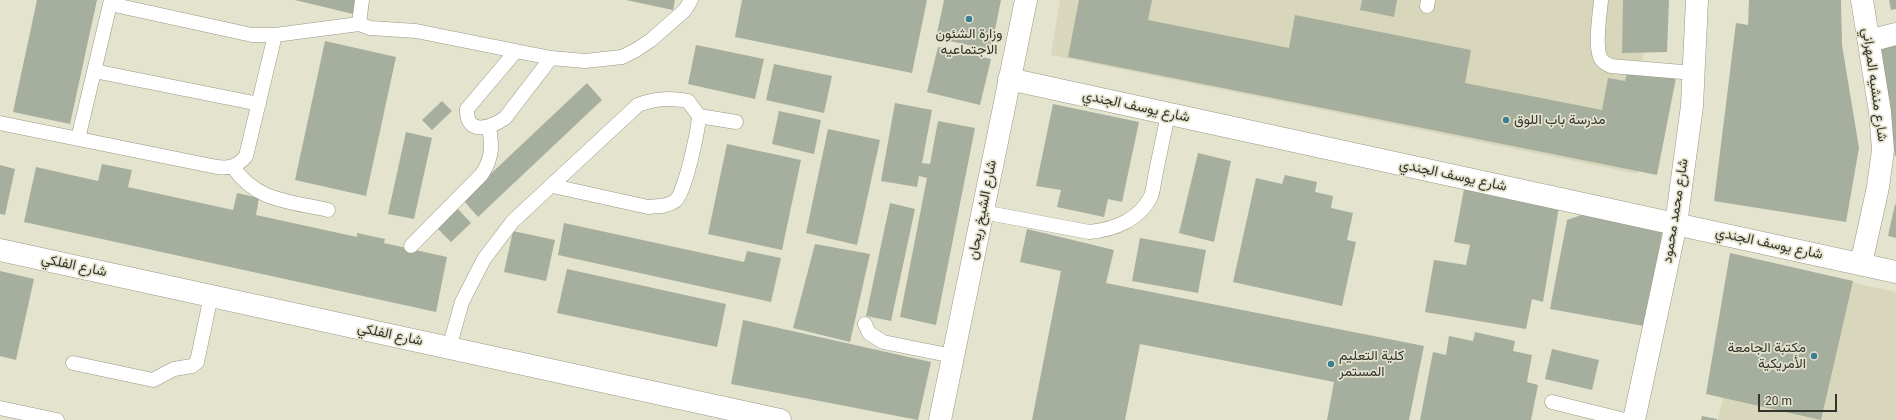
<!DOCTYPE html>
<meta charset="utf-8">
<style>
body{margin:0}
#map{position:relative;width:1896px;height:420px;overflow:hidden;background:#e4e3ce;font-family:Roboto,sans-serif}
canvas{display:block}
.scale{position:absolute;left:1758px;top:394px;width:79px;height:18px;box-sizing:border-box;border:2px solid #34342c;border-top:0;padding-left:5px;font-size:12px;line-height:14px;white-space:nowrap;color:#34342c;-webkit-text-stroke:3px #e4e3ce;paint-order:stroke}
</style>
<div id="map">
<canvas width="1896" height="420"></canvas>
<div class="scale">20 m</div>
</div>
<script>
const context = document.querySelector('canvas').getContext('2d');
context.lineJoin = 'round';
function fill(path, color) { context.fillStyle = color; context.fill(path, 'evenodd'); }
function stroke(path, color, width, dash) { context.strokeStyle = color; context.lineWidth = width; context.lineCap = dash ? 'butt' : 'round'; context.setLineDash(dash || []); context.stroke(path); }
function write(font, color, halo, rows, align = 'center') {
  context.font = font + ' Roboto,Vazirmatn,sans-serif'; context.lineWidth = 3.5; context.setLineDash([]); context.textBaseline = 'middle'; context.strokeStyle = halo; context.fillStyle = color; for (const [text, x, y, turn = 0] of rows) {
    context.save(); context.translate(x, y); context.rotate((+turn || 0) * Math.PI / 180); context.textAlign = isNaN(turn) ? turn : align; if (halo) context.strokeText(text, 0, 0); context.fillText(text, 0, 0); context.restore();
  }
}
const built = new Path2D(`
 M 1060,0 L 1646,0 L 1638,174 L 1051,55 Z
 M 1754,261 L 1896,292 L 1896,420 L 1718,420 Z`);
const building = new Path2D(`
 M 37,0 L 97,0 L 70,124 L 13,112 Z
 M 295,0 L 356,0 L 353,14 Z
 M 626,0 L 675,0 L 673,10 Z
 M 742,0 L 927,0 L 912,73 L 735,37 Z
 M 944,0 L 1001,0 L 991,50 L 936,38 Z
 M 1079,0 L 1152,0 L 1148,20 L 1289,48 L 1295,15 L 1471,50 L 1465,83 L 1602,110 L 1608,78 L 1625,81 L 1628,68 L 1676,78 L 1657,175 L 1068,57 Z
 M 1362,0 L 1397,0 L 1394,17 L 1360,10 Z
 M 1623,0 L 1669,0 L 1667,52 L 1622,53 Z
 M 1749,0 L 1841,0 L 1842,45 L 1859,148 L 1846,222 L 1714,201 L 1736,23 L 1748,25 Z
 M 1889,0 L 1896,0 L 1896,9 L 1891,10 Z
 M 325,41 L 396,57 L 366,196 L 295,180 Z
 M 1896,44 L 1896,156 L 1895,156 L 1875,48 Z
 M 696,45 L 764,59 L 755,99 L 688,84 Z
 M 938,47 L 991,59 L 980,105 L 927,92 Z
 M 774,64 L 832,76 L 824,113 L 766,100 Z
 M 587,83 L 602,100 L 478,217 L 463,200 Z
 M 442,101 L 452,111 L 432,130 L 422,120 Z
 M 895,103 L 932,110 L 922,163 L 930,164 L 938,121 L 975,128 L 936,325 L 900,317 L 927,178 L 919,176 L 917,187 L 881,181 Z
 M 1053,104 L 1139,122 L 1122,202 L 1108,199 L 1104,217 L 1057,207 L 1061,190 L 1036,186 Z
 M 779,111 L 821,120 L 814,154 L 772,144 Z
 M 828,129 L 880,140 L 857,245 L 806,233 Z
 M 406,132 L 432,138 L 414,219 L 388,214 Z
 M 727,144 L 801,160 L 782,250 L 708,234 Z
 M 1198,153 L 1231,161 L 1214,242 L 1179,233 Z
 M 102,164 L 132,170 L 128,187 L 233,210 L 237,193 L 259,198 L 256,215 L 357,237 L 357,233 L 385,239 L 384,243 L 447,257 L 436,312 L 24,222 L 36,167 L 98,181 Z
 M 0,165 L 15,169 L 5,215 L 0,214 Z
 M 1285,175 L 1317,182 L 1315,192 L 1333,196 L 1331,208 L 1353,213 L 1347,240 L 1356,242 L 1342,306 L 1233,282 L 1256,178 L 1282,184 Z
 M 1465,184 L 1560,201 L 1543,302 L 1532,299 L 1526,329 L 1425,312 L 1434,260 L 1466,265 L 1470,245 L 1454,242 Z
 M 890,203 L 915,209 L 891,321 L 866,316 Z
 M 1895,204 L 1896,205 L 1896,238 L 1888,236 Z
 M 457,208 L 471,223 L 451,242 L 437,228 Z
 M 1587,213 L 1663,228 L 1644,326 L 1550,309 L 1567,220 Z
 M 564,223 L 744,262 L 747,251 L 781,258 L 771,302 L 558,255 Z
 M 1027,229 L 1114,250 L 1106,283 L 1424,346 L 1409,420 L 1327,420 L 1334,382 L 1140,344 L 1125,420 L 1032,420 L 1061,271 L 1020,262 Z
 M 513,231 L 555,240 L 546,281 L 504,272 Z
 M 1140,238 L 1206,250 L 1198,293 L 1132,281 Z
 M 815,244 L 870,254 L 850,342 L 793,328 Z
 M 1730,253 L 1853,281 L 1821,420 L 1706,394 Z
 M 567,269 L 726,304 L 717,347 L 557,313 Z
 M 0,271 L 34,279 L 16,360 L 0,356 Z
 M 743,320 L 931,362 L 918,420 L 731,384 Z
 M 1475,332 L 1515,341 L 1513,351 L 1532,355 L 1527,382 L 1538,385 L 1531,420 L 1420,420 L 1433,352 L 1446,355 L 1449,336 L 1473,341 Z
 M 1552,349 L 1599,360 L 1592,390 L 1545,379 Z
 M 1702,416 L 1717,419 L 1717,420 L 1701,420 Z`);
const lane = new Path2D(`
 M 1601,0 C 1600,13 1594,48 1601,59 C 1604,63 1607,64 1611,66 L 1694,73
 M 110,4 L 252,35 L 275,35 L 359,24 L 370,28 L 416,31 L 551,58 L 585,61 L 622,57 L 636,50 L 651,40 L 685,10 L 691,0
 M 1427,6 L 1428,0
 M 359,24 L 362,0
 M 516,51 L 467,109 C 466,135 489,129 505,118 L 551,58
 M 94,71 L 259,104
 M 699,116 L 736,122
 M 0,123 L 217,167 C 229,169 238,166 246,156 L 275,35
 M 78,139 L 111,0
 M 233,167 C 257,202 289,201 328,210
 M 983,212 L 1089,232 C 1113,230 1140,220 1151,196 C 1154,189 1154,179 1156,172 C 1160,153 1164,133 1168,114
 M 411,246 L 482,174 C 493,157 492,145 489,127
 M 865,324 L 869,333 L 883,342 L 953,356
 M 449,348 L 462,302 L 484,259 L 513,221 L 638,105 C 656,98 670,98 688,101 L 699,116 C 698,131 685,194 675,201 C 667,207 656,206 648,207 L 553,186
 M 73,363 L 153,380 L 174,369 L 192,366 L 197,362 L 211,296
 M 1552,402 L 1625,420
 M 0,408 L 57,420`);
const street = new Path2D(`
 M 1869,41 L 1896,34
 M 1009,79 L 1896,272
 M 0,250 L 780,420
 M 1861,264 L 1878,187 L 1883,150 L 1880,112 L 1862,0`);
const secondary = new Path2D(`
 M 940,420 L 1026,0
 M 1634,420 L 1676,224 L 1692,106 L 1697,0`);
const markers = [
 [969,19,4,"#3c7e90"],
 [1506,120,4,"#3c7e90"],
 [1814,356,4,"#3c7e90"],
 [1331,364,4,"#3c7e90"]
];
const poiNames = [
 ["وزارة الشئون",969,34,"center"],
 ["الاجتماعيه",969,50,"center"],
 ["مدرسة باب اللوق",1514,120],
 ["مكتبة الجامعة",1806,348,"right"],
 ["الأمريكية",1806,364,"right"],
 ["كلية التعليم",1339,356],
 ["المستمر",1339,372]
];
const streetNames = [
 ["شارع منشيه المهراني",1874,85,82],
 ["شارع يوسف الجندي",1136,107,12],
 ["شارع يوسف الجندي",1453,176,12],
 ["شارع الشيخ ريحان",983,210,-79],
 ["شارع محمد محمود",1676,211,-81],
 ["شارع يوسف الجندي",1769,244,12],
 ["شارع الفلكي",74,266,12],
 ["شارع الفلكي",390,335,12]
];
fill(built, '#d8d7bb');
fill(building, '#a6af9d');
stroke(lane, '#989784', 15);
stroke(street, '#989784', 23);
stroke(secondary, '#989784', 23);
stroke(lane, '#fff', 14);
stroke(street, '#fff', 22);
stroke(secondary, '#fff', 22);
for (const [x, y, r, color] of markers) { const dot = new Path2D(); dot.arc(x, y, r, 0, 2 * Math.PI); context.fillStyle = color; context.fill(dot); stroke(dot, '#e4e3ce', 1.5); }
write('14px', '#34342c', '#e4e3ce', poiNames, 'left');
write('14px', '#34342c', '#e4e3ce', streetNames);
</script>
